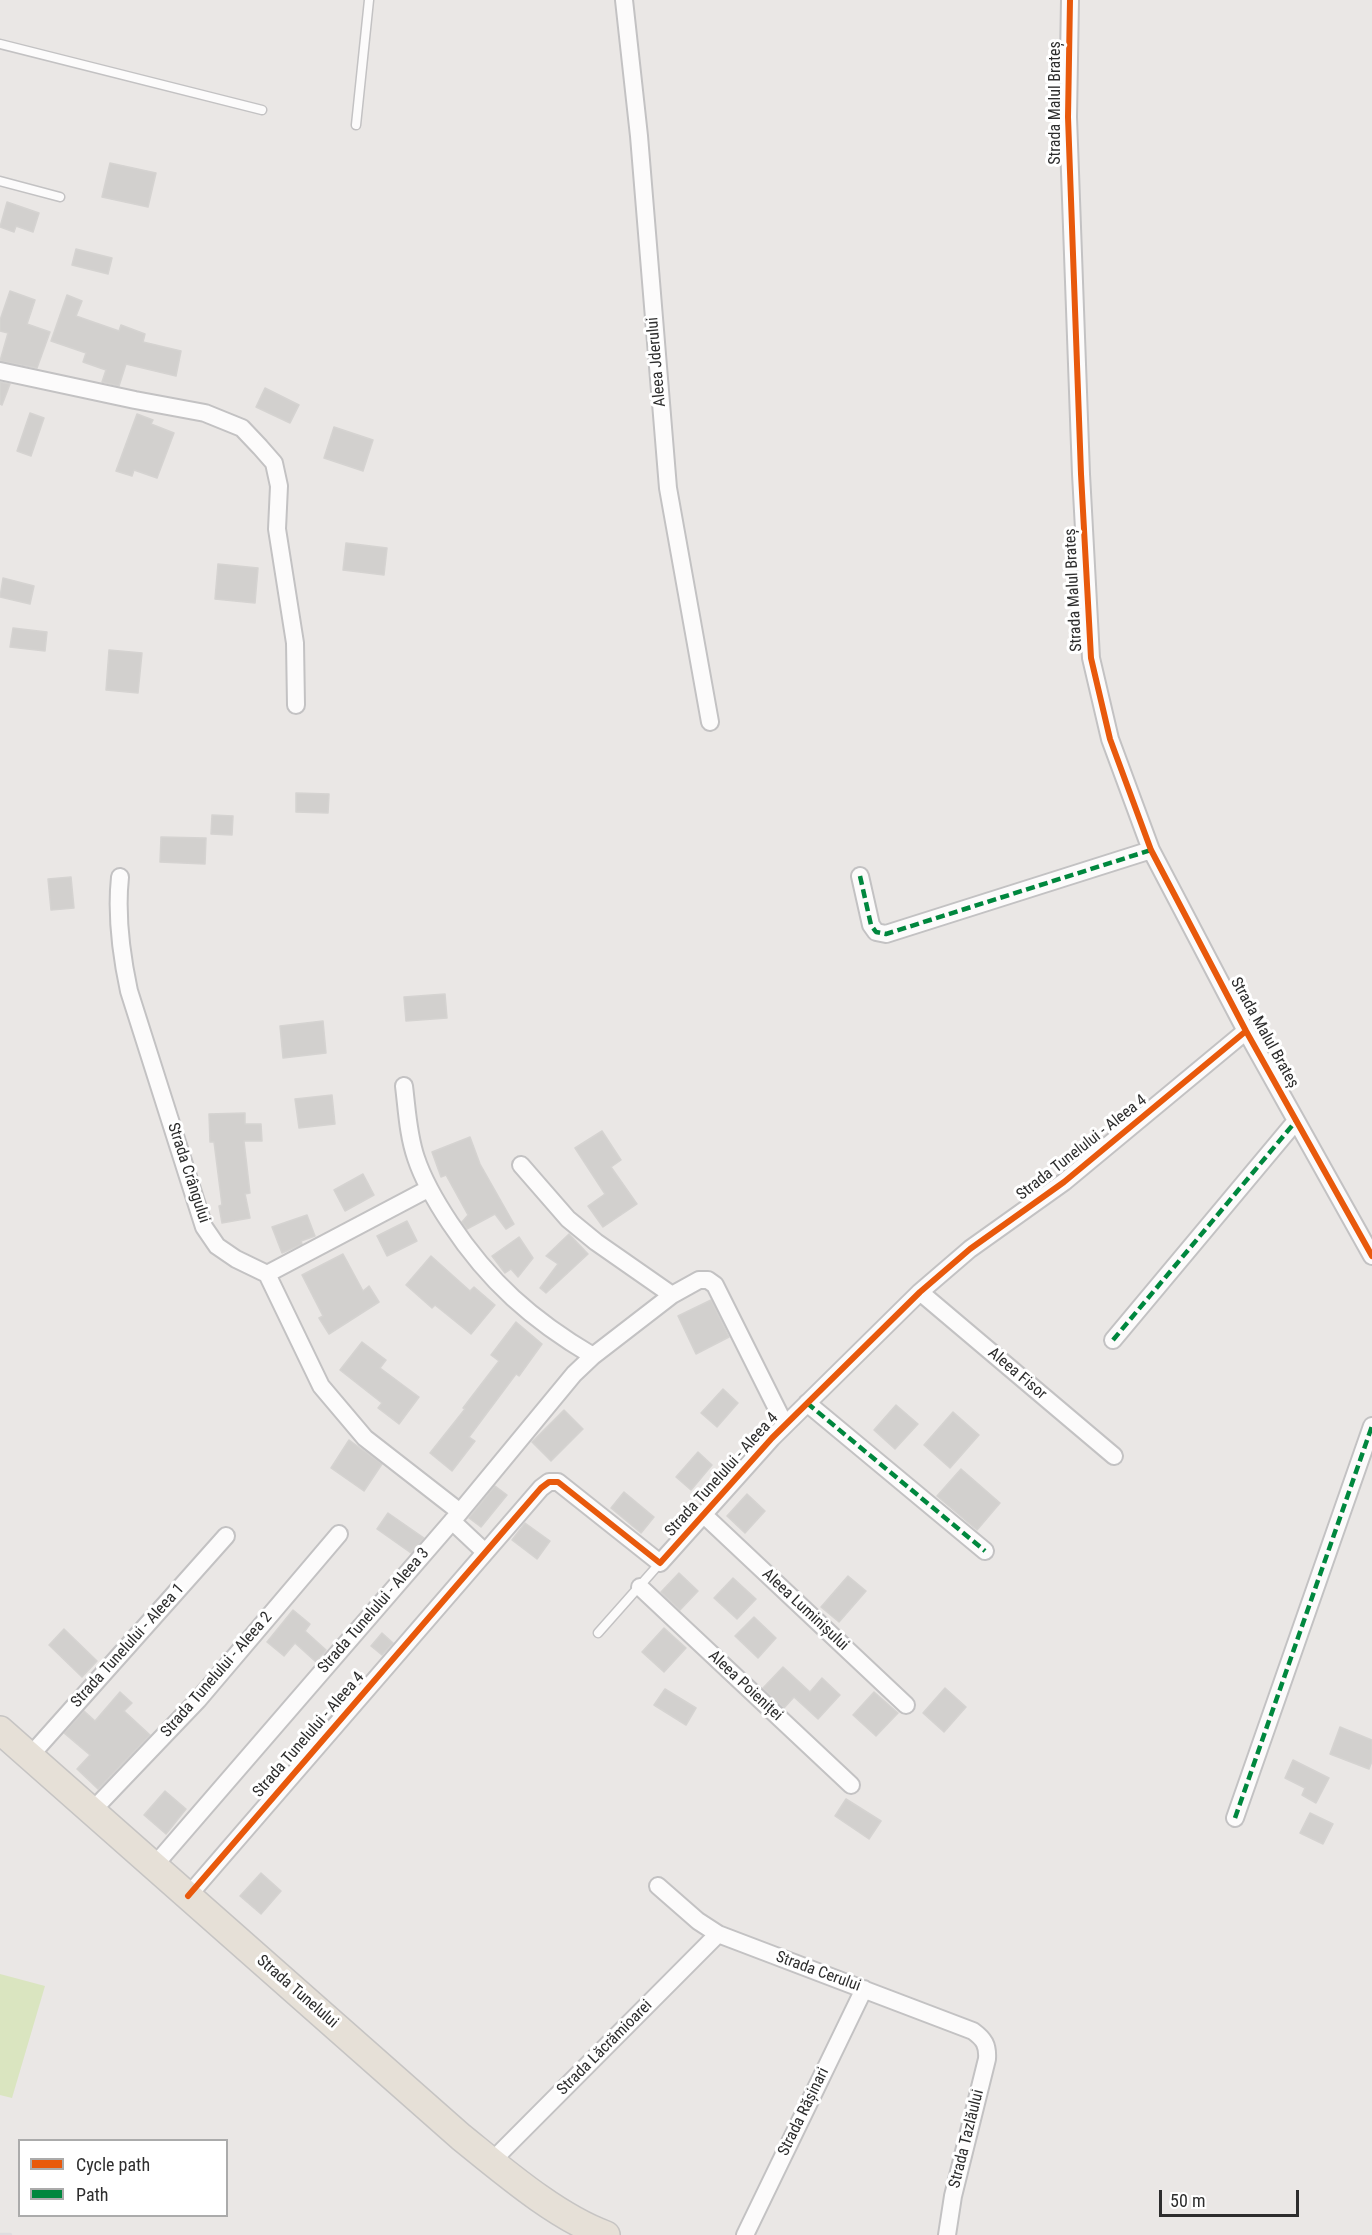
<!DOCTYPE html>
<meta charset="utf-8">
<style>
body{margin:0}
#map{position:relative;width:1372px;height:2235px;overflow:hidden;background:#eae7e5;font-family:"Roboto Condensed",sans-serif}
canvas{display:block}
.legend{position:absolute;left:18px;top:2139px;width:210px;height:78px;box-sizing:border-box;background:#fff;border:2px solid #ababab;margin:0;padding:8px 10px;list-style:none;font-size:18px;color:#2d2d2d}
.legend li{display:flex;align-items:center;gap:12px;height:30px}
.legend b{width:30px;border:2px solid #ababab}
.scale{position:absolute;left:1159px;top:2190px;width:140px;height:27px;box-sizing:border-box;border:3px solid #2d2d2d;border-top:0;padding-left:8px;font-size:18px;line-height:21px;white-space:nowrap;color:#2d2d2d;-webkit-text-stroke:4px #fff;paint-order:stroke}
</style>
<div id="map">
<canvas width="1372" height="2235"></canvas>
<ul class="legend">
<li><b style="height:8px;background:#e8590c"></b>Cycle path</li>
<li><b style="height:8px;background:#00873e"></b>Path</li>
</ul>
<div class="scale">50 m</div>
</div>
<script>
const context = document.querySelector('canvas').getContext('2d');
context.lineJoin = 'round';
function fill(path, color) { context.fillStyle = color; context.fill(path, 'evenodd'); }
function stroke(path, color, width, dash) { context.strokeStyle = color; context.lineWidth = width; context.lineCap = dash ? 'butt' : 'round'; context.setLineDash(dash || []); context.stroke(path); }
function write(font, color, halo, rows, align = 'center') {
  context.font = font + ' "Roboto Condensed",sans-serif'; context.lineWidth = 6; context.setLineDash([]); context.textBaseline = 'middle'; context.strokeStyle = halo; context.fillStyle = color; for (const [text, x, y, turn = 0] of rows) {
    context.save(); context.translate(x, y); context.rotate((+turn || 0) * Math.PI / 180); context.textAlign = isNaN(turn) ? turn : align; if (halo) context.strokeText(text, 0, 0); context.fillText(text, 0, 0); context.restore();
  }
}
const pitch = new Path2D(`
 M 0,1974 L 45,1986 L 12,2098 L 0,2095 Z`);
const building = new Path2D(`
 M 110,163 L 156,173 L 148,207 L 102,197 Z
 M 7,202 L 39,213 L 33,232 L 16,226 L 14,232 L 0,227 Z
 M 76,249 L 112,258 L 108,274 L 72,265 Z
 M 10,291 L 35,300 L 27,324 L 50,332 L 37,368 L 0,361 L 8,333 L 0,331 L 0,320 Z
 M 67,295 L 82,301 L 76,316 L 119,331 L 121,325 L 145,334 L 143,342 L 181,351 L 176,376 L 126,364 L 119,386 L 102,382 L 106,370 L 83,362 L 86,353 L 51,341 Z
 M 0,382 L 10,384 L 2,405 L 0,404 Z
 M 265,388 L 299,405 L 290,423 L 256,407 Z
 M 30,413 L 44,418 L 31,456 L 17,451 Z
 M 137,414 L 153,420 L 151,424 L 174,433 L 157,478 L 134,470 L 132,476 L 116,471 Z
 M 334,427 L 373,440 L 363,471 L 324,458 Z
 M 346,543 L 387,548 L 384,575 L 343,570 Z
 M 218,564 L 258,568 L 255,603 L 215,599 Z
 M 3,578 L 34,586 L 30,604 L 0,597 Z
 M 13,628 L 47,632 L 45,651 L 10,647 Z
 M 109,650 L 142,653 L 138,693 L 106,690 Z
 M 296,793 L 329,794 L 328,813 L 296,812 Z
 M 212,815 L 233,816 L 232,835 L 211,834 Z
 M 161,837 L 206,838 L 205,864 L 160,862 Z
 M 71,877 L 74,908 L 51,910 L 48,879 Z
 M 445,994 L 447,1018 L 406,1021 L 404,997 Z
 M 323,1021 L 326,1053 L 283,1058 L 280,1026 Z
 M 332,1095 L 335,1124 L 299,1128 L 295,1099 Z
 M 245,1113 L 245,1124 L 261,1124 L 262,1141 L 244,1141 L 250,1193 L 245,1194 L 250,1218 L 222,1223 L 219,1206 L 222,1205 L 214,1142 L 210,1142 L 209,1114 Z
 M 602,1131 L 621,1160 L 611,1167 L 637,1204 L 603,1227 L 588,1206 L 605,1194 L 575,1148 Z
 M 470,1137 L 480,1164 L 514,1224 L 506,1229 L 495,1214 L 467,1229 L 462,1222 L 468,1215 L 446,1175 L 441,1177 L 432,1152 Z
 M 363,1174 L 374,1195 L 345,1211 L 334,1190 Z
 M 307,1215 L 315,1236 L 301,1241 L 302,1244 L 282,1253 L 272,1227 Z
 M 407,1221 L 417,1241 L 387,1256 L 377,1236 Z
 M 569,1234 L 588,1254 L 546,1293 L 540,1288 L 558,1264 L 546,1256 Z
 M 519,1237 L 533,1258 L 518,1277 L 511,1269 L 505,1273 L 492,1256 Z
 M 343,1254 L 363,1291 L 369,1286 L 379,1302 L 329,1334 L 319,1318 L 323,1316 L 302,1275 Z
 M 431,1256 L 470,1291 L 474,1287 L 495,1305 L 471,1334 L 435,1305 L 432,1308 L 406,1285 Z
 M 711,1300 L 729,1337 L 696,1354 L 678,1316 Z
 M 516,1322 L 542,1344 L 519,1376 L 516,1374 L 469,1437 L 475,1441 L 452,1471 L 430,1453 L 465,1409 L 463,1408 L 499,1361 L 491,1355 Z
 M 362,1342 L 386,1360 L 380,1368 L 419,1397 L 399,1424 L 378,1408 L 382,1403 L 340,1370 Z
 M 723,1389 L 738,1403 L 717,1427 L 701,1413 Z
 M 896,1405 L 918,1424 L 895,1449 L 874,1430 Z
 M 564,1410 L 583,1429 L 551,1461 L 532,1442 Z
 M 953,1412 L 979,1435 L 950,1468 L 924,1445 Z
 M 349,1440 L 382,1464 L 364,1491 L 331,1468 Z
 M 698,1452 L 712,1465 L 691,1490 L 676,1477 Z
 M 961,1469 L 1000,1503 L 977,1530 L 937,1496 Z
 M 495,1486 L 507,1495 L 481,1527 L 469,1518 Z
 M 624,1492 L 654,1517 L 641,1533 L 611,1508 Z
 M 747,1494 L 765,1511 L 745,1533 L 727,1516 Z
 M 388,1513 L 424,1538 L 411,1553 L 377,1529 Z
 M 525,1523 L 550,1541 L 537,1559 L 512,1540 Z
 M 679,1573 L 698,1591 L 680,1610 L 661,1592 Z
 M 848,1576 L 866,1591 L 839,1622 L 821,1607 Z
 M 733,1578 L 756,1599 L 737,1619 L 714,1598 Z
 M 293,1610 L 310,1624 L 305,1631 L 326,1650 L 316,1662 L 295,1643 L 284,1656 L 267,1642 Z
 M 754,1617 L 776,1638 L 758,1658 L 735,1636 Z
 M 664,1628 L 686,1648 L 664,1672 L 642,1652 Z
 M 64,1629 L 97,1661 L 82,1677 L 49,1645 Z
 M 382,1633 L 393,1643 L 382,1655 L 371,1646 Z
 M 783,1667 L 810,1692 L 822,1678 L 840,1695 L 818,1719 L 794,1697 L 784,1708 L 763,1688 Z
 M 945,1688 L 966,1707 L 944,1732 L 923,1713 Z
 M 665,1689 L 696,1708 L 686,1725 L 654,1705 Z
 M 120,1692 L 132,1703 L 124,1711 L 150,1735 L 98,1789 L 77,1769 L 90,1755 L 64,1733 L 84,1711 L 95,1721 Z
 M 874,1692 L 898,1713 L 876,1736 L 853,1715 Z
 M 1340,1727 L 1372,1740 L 1372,1761 L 1369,1769 L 1330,1754 Z
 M 1293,1760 L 1329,1778 L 1316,1803 L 1302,1795 L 1305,1788 L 1285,1778 Z
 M 165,1791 L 186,1809 L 166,1834 L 144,1815 Z
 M 846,1799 L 881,1821 L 869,1839 L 835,1816 Z
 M 1310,1813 L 1333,1824 L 1323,1844 L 1300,1833 Z
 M 261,1873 L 281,1891 L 261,1914 L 240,1896 Z`);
const service = new Path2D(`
 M 0,44 L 262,110
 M 356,125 L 369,0
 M 0,181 L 60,197
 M 598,1633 L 660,1563`);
const minor = new Path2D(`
 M 624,0 L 639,136 L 668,488 L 710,722
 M 1070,0 L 1068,117 L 1081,474 L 1091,658 L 1110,739 L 1151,850 L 1246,1031 L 1372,1256
 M 0,371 L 135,400 L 205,413 L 242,428 L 260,447 L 274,463 L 279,486 L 277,529 L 295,643 L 296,705
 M 860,876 L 871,925 L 876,932 L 886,934 L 1151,850
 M 120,877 C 116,915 121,954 129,991 L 204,1227 L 217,1246 L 236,1259 L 267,1274 L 321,1386 L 365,1438 L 460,1512
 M 404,1086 C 407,1110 408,1135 416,1158 C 424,1182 436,1202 450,1223 C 489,1282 532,1320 593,1356
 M 521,1165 L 568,1219 L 596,1242 L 672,1295
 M 267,1274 L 428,1189
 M 920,1292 L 1114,1456
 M 1113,1340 L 1296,1121
 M 807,1403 L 985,1551
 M 704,1515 L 906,1705
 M 452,1521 L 485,1552
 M 640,1587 L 851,1785
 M 30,1756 L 226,1536
 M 92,1811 L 198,1700 L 339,1534
 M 1235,1818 L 1372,1426
 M 154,1866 L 460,1512 L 574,1374 L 593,1356 L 672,1295 L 699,1280 L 708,1280 L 715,1285 L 785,1425
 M 658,1886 L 698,1921 L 718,1934 L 973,2031 C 984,2039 988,2045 987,2059 L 953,2196 L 947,2235
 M 188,1896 L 541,1488 L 549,1482 L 558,1482 L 660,1563 L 772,1438 L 920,1292 L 970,1249 L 1064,1182 L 1246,1031
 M 492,2161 L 718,1934
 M 745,2235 L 864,1989`);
const trunk = new Path2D(`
 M 0,1730 L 461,2137 C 502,2170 556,2217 606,2235`);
const rail = new Path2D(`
 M 0,2235 L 10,2235`);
const quiet = new Path2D(`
 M 860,876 L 871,925 L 876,932 L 886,934 L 1151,850
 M 1113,1340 L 1296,1121
 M 807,1403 L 985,1551
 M 1235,1818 L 1372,1426`);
const cycleway = new Path2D(`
 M 1070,0 L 1068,117 L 1081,474 L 1091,658 L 1110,739 L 1151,850 L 1246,1031 L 1372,1256
 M 188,1896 L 541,1488 L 549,1482 L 558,1482 L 660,1563 L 772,1438 L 920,1292 L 970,1249 L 1064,1182 L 1246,1031`);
const streetNames = [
 ["Strada Malul Brateș",1056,103,-90],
 ["Aleea Jderului",657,362,-95],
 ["Strada Malul Brateș",1074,590,-93],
 ["Strada Malul Brateș",1264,1033,61],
 ["Strada Tunelului - Aleea 4",1082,1148,-38],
 ["Strada Crângului",188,1173,72],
 ["Aleea Fisor",1017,1374,40],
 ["Strada Tunelului - Aleea 4",722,1475,-48],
 ["Aleea Luminișului",805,1610,43],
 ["Strada Tunelului - Aleea 3",374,1611,-49],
 ["Strada Tunelului - Aleea 1",128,1646,-48],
 ["Strada Tunelului - Aleea 2",217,1675,-49],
 ["Aleea Poieniței",745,1686,43],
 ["Strada Tunelului - Aleea 4",309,1735,-49],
 ["Strada Cerului",818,1972,20],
 ["Strada Tunelului",297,1992,41],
 ["Strada Lăcrămioarei",605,2048,-45],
 ["Strada Rășinari",804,2112,-64],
 ["Strada Tazlăului",967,2139,-76]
];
fill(pitch, '#dae5c0');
fill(building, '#d2d0ce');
stroke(building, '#d5d3d1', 1.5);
stroke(service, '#c3c2c3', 11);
stroke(minor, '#c3c2c3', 20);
stroke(trunk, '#c6c4c3', 30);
stroke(service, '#fcfbfb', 8);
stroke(minor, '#fcfbfb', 16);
stroke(trunk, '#e6e0d7', 27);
stroke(rail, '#dfdee0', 4.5);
stroke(quiet, '#00873e', 4.5, [9, 4.5]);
stroke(cycleway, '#e8590c', 6);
write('16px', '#2d2d2d', '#fff', streetNames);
</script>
